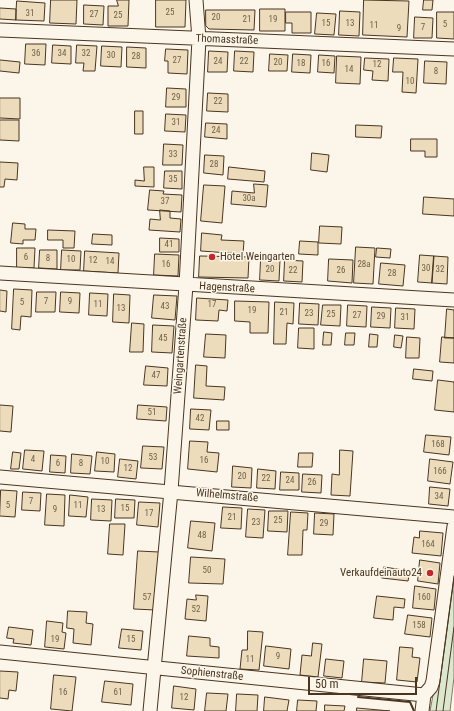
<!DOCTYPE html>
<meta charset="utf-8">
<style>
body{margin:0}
#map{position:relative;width:454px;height:711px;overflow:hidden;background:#fbf6e9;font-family:"Roboto Condensed",sans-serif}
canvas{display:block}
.scale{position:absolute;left:308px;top:677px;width:109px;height:18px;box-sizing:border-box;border:2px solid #4a3520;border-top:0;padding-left:5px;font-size:12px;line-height:14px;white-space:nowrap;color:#4a3520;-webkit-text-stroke:3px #fbf6e9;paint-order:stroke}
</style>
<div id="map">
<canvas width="454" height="711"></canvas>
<div class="scale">50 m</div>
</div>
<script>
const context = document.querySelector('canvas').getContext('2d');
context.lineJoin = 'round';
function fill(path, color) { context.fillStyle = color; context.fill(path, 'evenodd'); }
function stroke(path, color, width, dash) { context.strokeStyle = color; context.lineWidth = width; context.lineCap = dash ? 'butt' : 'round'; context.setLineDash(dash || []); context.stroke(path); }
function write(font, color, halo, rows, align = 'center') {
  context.font = font + ' "Roboto Condensed",sans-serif'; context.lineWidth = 3; context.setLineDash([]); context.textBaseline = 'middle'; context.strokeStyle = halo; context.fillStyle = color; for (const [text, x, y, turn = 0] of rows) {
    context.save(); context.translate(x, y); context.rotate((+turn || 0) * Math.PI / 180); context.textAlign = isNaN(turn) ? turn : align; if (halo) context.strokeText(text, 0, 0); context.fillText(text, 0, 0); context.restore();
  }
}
const green = new Path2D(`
 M 454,551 L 454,677 L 450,711 L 430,711 L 435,685 Z`);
const building = new Path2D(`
 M 51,0 L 77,0 L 76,24 L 50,23 Z
 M 117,0 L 129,0 L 128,26 L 108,26 L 108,6 L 118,6 Z
 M 156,0 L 186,0 L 185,27 L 156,27 Z
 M 364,0 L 409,1 L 407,37 L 363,35 Z
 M 424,0 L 433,0 L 432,10 L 423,10 Z
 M 17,1 L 45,3 L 44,21 L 16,20 Z
 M 84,5 L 104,6 L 103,25 L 84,24 Z
 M 0,8 L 16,9 L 16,20 L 0,19 Z
 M 260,9 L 285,9 L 285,31 L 260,31 Z
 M 206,10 L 255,10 L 254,30 L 209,29 L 206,26 Z
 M 340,11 L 360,12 L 359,36 L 339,35 Z
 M 286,12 L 311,12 L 311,33 L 292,33 L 292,23 L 286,23 Z
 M 437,12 L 454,12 L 454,39 L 437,38 Z
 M 317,13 L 336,14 L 334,35 L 315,34 Z
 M 415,17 L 433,18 L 432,38 L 414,38 Z
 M 26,44 L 46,44 L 45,65 L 25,64 Z
 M 53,45 L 71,46 L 71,64 L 52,63 Z
 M 77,45 L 97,46 L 95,71 L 83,71 L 84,63 L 76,63 Z
 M 102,46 L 122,47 L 121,67 L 101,66 Z
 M 127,47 L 146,48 L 146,68 L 127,67 Z
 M 166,49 L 188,50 L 187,74 L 168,73 L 168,61 L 165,61 Z
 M 209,51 L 228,52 L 227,72 L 208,72 Z
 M 235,51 L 254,52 L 253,72 L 234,71 Z
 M 270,54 L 288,55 L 287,71 L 269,71 Z
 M 293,54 L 311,55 L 310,73 L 292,72 Z
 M 319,55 L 335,56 L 334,73 L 318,72 Z
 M 337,56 L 361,57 L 360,84 L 336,83 Z
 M 365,58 L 389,59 L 388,81 L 372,80 L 373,71 L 364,70 Z
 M 394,58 L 418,59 L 416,93 L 402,92 L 403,72 L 393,72 Z
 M 0,60 L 20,62 L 19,73 L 0,71 Z
 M 425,61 L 447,62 L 446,84 L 424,83 Z
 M 167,88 L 186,89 L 186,107 L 166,107 Z
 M 208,93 L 228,94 L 228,112 L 207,111 Z
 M 0,98 L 20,98 L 20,119 L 0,118 Z
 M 135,111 L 143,111 L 143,134 L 135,134 Z
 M 166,114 L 186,115 L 185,132 L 165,131 Z
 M 0,120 L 19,120 L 19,141 L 0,140 Z
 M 206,123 L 227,124 L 227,139 L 205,137 Z
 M 356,125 L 382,126 L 381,138 L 356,137 Z
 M 411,139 L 437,139 L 437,157 L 425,157 L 425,151 L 411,151 Z
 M 164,144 L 183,145 L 182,165 L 163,165 Z
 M 312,153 L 329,155 L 327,172 L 311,170 Z
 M 205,155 L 224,156 L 223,175 L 204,173 Z
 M 0,162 L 18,163 L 17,180 L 5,179 L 4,187 L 0,187 Z
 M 144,167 L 154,167 L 154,187 L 135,186 L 135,180 L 144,181 Z
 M 229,167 L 265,171 L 264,182 L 228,179 Z
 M 165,171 L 182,171 L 182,189 L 164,188 Z
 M 254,184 L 268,185 L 266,207 L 231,204 L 232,191 L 254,193 Z
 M 204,185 L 225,186 L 222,223 L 201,221 Z
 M 150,190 L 164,191 L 163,194 L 182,195 L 181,212 L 148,210 Z
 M 424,197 L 454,199 L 454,216 L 423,214 Z
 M 160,210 L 170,211 L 170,218 L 181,219 L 180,232 L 149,230 L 150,219 L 160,220 Z
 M 13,223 L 25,224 L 25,229 L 36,229 L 35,240 L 23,240 L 23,244 L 11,243 Z
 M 320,226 L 342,227 L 341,244 L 319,243 Z
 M 48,230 L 75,231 L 74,248 L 63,248 L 63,240 L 48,240 Z
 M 202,233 L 222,235 L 221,240 L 244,241 L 243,254 L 201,251 Z
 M 93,234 L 112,235 L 112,245 L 92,244 Z
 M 160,238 L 179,239 L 179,252 L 160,252 Z
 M 300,241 L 318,242 L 318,255 L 299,254 Z
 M 356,247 L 375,248 L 373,284 L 354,283 Z
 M 17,248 L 35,248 L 34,268 L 17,268 Z
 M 377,248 L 391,249 L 390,258 L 376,257 Z
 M 40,250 L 57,250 L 57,269 L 39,268 Z
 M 62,250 L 81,251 L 80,270 L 61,270 Z
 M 85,251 L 119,253 L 118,273 L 84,271 Z
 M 155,254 L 179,255 L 178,276 L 154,275 Z
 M 420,255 L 434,256 L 432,283 L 418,282 Z
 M 200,256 L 249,257 L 248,278 L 199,277 Z
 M 434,256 L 448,257 L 447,284 L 432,283 Z
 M 261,259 L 280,260 L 279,281 L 260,280 Z
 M 329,259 L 353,260 L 352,283 L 328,281 Z
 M 285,260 L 303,261 L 302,282 L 284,281 Z
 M 381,263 L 405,265 L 403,286 L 379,284 Z
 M 14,289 L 32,290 L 31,317 L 21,316 L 20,330 L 12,329 Z
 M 0,290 L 7,291 L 6,312 L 0,311 Z
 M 37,292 L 56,292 L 55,312 L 36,312 Z
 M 61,292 L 80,293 L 79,313 L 60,312 Z
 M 90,293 L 108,294 L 107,316 L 89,315 Z
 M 114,294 L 130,295 L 129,323 L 113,322 Z
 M 154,295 L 177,296 L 175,320 L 152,318 Z
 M 197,298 L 228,300 L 227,311 L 219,310 L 218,321 L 196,320 Z
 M 235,301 L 269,302 L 268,333 L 250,333 L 250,322 L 235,321 Z
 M 275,302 L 294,303 L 293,324 L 287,323 L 286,344 L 274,344 Z
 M 300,303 L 319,304 L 318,325 L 299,324 Z
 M 323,305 L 341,305 L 340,326 L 321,325 Z
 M 348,305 L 367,306 L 366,327 L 347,326 Z
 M 372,307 L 391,308 L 390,328 L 371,327 Z
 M 396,308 L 415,309 L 414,329 L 395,328 Z
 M 447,309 L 454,310 L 454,338 L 445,338 Z
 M 132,323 L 144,324 L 143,352 L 130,352 Z
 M 153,325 L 174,326 L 172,353 L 152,352 Z
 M 299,328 L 314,328 L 314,349 L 298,348 Z
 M 324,332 L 332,333 L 331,345 L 323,345 Z
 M 346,333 L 355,333 L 354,345 L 345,345 Z
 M 206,334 L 226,335 L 225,358 L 204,357 Z
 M 370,334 L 378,335 L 377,347 L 369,347 Z
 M 395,335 L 403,336 L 401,348 L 394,347 Z
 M 407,337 L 420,338 L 419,358 L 406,358 Z
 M 442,337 L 454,338 L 454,363 L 440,362 Z
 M 196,365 L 207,366 L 206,386 L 225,387 L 224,400 L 194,398 Z
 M 146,366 L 168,368 L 167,386 L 144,385 Z
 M 414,369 L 433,371 L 432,381 L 413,379 Z
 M 438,380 L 454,382 L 454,412 L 435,410 Z
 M 0,405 L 13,406 L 11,432 L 0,431 Z
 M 138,405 L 167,407 L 166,421 L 137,419 Z
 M 191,409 L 211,410 L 209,430 L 190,429 Z
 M 217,421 L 229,421 L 229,430 L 217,430 Z
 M 426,435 L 451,437 L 449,455 L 424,452 Z
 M 190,441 L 208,442 L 207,452 L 219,453 L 217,472 L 188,469 Z
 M 143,446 L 164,447 L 162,469 L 141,468 Z
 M 25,450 L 44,451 L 42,471 L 23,469 Z
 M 340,450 L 353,451 L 350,496 L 331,495 L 332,474 L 339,475 Z
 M 13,452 L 21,453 L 19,469 L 11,469 Z
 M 97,452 L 115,454 L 114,472 L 95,471 Z
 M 299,453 L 313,453 L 312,467 L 298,467 Z
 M 72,454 L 92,456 L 90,474 L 71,473 Z
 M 51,455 L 66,456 L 65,473 L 50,472 Z
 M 120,459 L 138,461 L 136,479 L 118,477 Z
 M 430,459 L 453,462 L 450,484 L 428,481 Z
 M 233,466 L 252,468 L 251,488 L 232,487 Z
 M 258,469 L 276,471 L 275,489 L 257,488 Z
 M 281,472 L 299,473 L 299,490 L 280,490 Z
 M 303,474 L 322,475 L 321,493 L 302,492 Z
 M 430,487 L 450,489 L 448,506 L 429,504 Z
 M 1,490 L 17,491 L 15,517 L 0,516 Z
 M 23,492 L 41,493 L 40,511 L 22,510 Z
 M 47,494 L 65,495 L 64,526 L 45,525 Z
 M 70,495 L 88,497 L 86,517 L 69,516 Z
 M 92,499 L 112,500 L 111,521 L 91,520 Z
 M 116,499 L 135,500 L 134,518 L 115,518 Z
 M 139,502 L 160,503 L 158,527 L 137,525 Z
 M 223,507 L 242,508 L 241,529 L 221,528 Z
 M 248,509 L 265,510 L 263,538 L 246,537 Z
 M 269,511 L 288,511 L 287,532 L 268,531 Z
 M 291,512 L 308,513 L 307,530 L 303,530 L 302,555 L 288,555 Z
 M 315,513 L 334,514 L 333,535 L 314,534 Z
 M 191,521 L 215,523 L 212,551 L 188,548 Z
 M 110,524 L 125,524 L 123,555 L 108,554 Z
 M 420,531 L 443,533 L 441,556 L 412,553 L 414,537 L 419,538 Z
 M 138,551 L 159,552 L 155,610 L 134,609 Z
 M 191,557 L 225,559 L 223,584 L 189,583 Z
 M 420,560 L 440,563 L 438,584 L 418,581 Z
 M 384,567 L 410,571 L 408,581 L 382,578 Z
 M 415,586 L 436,589 L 434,610 L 413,608 Z
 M 196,595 L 208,596 L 206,621 L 185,619 L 187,599 L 196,600 Z
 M 377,596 L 405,599 L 404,608 L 394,607 L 393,620 L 374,618 Z
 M 68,611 L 87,612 L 86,623 L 93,624 L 91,645 L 73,643 L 74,629 L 67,628 Z
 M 408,615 L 432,618 L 430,637 L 405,634 Z
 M 47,621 L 63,623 L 62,632 L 66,633 L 64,649 L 45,647 Z
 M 9,627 L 33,630 L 31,645 L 13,643 L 14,639 L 7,638 Z
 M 122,629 L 143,631 L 141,650 L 119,648 Z
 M 248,631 L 263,632 L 259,670 L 240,669 L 242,650 L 247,650 Z
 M 189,636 L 210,638 L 210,646 L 219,647 L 219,658 L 187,656 Z
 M 313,643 L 322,644 L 318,677 L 300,675 L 302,655 L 311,656 Z
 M 266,646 L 291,649 L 289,669 L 264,666 Z
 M 400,647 L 413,648 L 412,657 L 420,658 L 417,682 L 397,680 Z
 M 326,659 L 344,661 L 342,678 L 324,676 Z
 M 364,659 L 387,661 L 385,683 L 362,682 Z
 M 0,671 L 18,672 L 16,691 L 9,690 L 8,699 L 0,698 Z
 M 54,675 L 76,677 L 72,711 L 51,709 Z
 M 105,681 L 133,684 L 131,705 L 102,702 Z
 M 174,686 L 196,689 L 194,710 L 172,708 Z
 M 207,693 L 228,694 L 226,711 L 205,711 Z
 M 237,694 L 258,695 L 257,711 L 236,711 Z
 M 265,697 L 289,700 L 287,711 L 264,711 Z
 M 298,700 L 317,701 L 316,711 L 297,711 Z
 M 325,705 L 345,706 L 344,711 L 325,711 Z
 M 357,708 L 390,711 L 357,711 Z`);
const minor = new Path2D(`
 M 0,30 L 454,49
 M 0,273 L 454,300
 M 0,477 L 454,517
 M 0,652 L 424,695
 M 150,711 L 171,491 L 186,285 L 199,39 L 196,0
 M 422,711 L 424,695 L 431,687 L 433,681 L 454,526`);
const tram = new Path2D(`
 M 436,711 L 454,576
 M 443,711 L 454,627`);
const wall = new Path2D(`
 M 358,697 L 410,702 L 414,711`);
const markers = [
 [212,257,4,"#c62828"],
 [430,573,4,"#c62828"]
];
const numberNames = [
 ["25",170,13],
 ["31",30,14],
 ["27",94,15],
 ["25",118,16],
 ["20",216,18],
 ["21",247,20],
 ["19",273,20],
 ["15",326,24],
 ["13",350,24],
 ["5",445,25],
 ["11",374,26],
 ["7",423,28],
 ["9",399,29],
 ["36",36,54],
 ["34",62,54],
 ["32",86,54],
 ["30",111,56],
 ["28",136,57],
 ["27",177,61],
 ["24",218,62],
 ["22",244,62],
 ["20",278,63],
 ["18",301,64],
 ["16",326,64],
 ["12",377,65],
 ["14",349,70],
 ["8",436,72],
 ["10",410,82],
 ["29",176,98],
 ["22",218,102],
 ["31",176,123],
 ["24",216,131],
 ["33",173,155],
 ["28",214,165],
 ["35",173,180],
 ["30a",249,199],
 ["37",165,202],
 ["41",169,245],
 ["6",26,258],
 ["8",48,259],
 ["10",71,260],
 ["12",93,261],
 ["14",110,262],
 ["16",166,265],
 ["28a",364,265],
 ["30",426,269],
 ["20",270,270],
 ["32",440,270],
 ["22",293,271],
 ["26",341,271],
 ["28",392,274],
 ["7",46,302],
 ["9",70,302],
 ["5",22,303],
 ["11",98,305],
 ["17",212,305],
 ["43",165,307],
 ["13",121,309],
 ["19",252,311],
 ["21",284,313],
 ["23",309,314],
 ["25",331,315],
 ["27",357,316],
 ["29",381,317],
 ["31",405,318],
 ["45",163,339],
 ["47",156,376],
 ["51",152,413],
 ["42",200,419],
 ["168",438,445],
 ["53",153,458],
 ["4",33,460],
 ["16",204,461],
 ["10",105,462],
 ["6",58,464],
 ["8",81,464],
 ["12",128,469],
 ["166",440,472],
 ["20",242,477],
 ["22",266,479],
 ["24",290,481],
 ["26",312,483],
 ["34",439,497],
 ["7",31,502],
 ["5",8,506],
 ["11",78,506],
 ["15",125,509],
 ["9",55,510],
 ["13",101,510],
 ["17",149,514],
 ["21",232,518],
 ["25",278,521],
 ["23",256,523],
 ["29",324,524],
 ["48",202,536],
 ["164",428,545],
 ["50",207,571],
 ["57",147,598],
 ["160",424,598],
 ["52",196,610],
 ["158",419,626],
 ["19",55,640],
 ["15",131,640],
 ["9",278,657],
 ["11",250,660],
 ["16",63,693],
 ["61",118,693],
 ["12",184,698]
];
const streetNames = [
 ["Thomasstraße",227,40,2],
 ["Hagenstraße",227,288,3],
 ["Weingartenstraße",181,356,-86],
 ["Wilhelmstraße",227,496,5],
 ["Sophienstraße",212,674,6]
];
const poiNames = [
 ["Hotel Weingarten",220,257],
 ["Verkaufdeinauto24",422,573,"right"]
];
fill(green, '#dce7d0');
stroke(green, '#887966', 1);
fill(building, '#ecdcbc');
stroke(building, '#4a3520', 1);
stroke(minor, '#4a3520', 15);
stroke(minor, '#fbf6e9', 13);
stroke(tram, '#4a3520', 1);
stroke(wall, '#4a3520', 2);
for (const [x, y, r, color] of markers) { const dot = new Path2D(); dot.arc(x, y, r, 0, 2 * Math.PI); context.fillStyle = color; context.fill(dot); stroke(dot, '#fbf6e9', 1.5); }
write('9px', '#725f47', null, numberNames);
write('11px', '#4a3520', '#fbf6e9', streetNames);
write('11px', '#4a3520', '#fbf6e9', poiNames, 'left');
</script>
